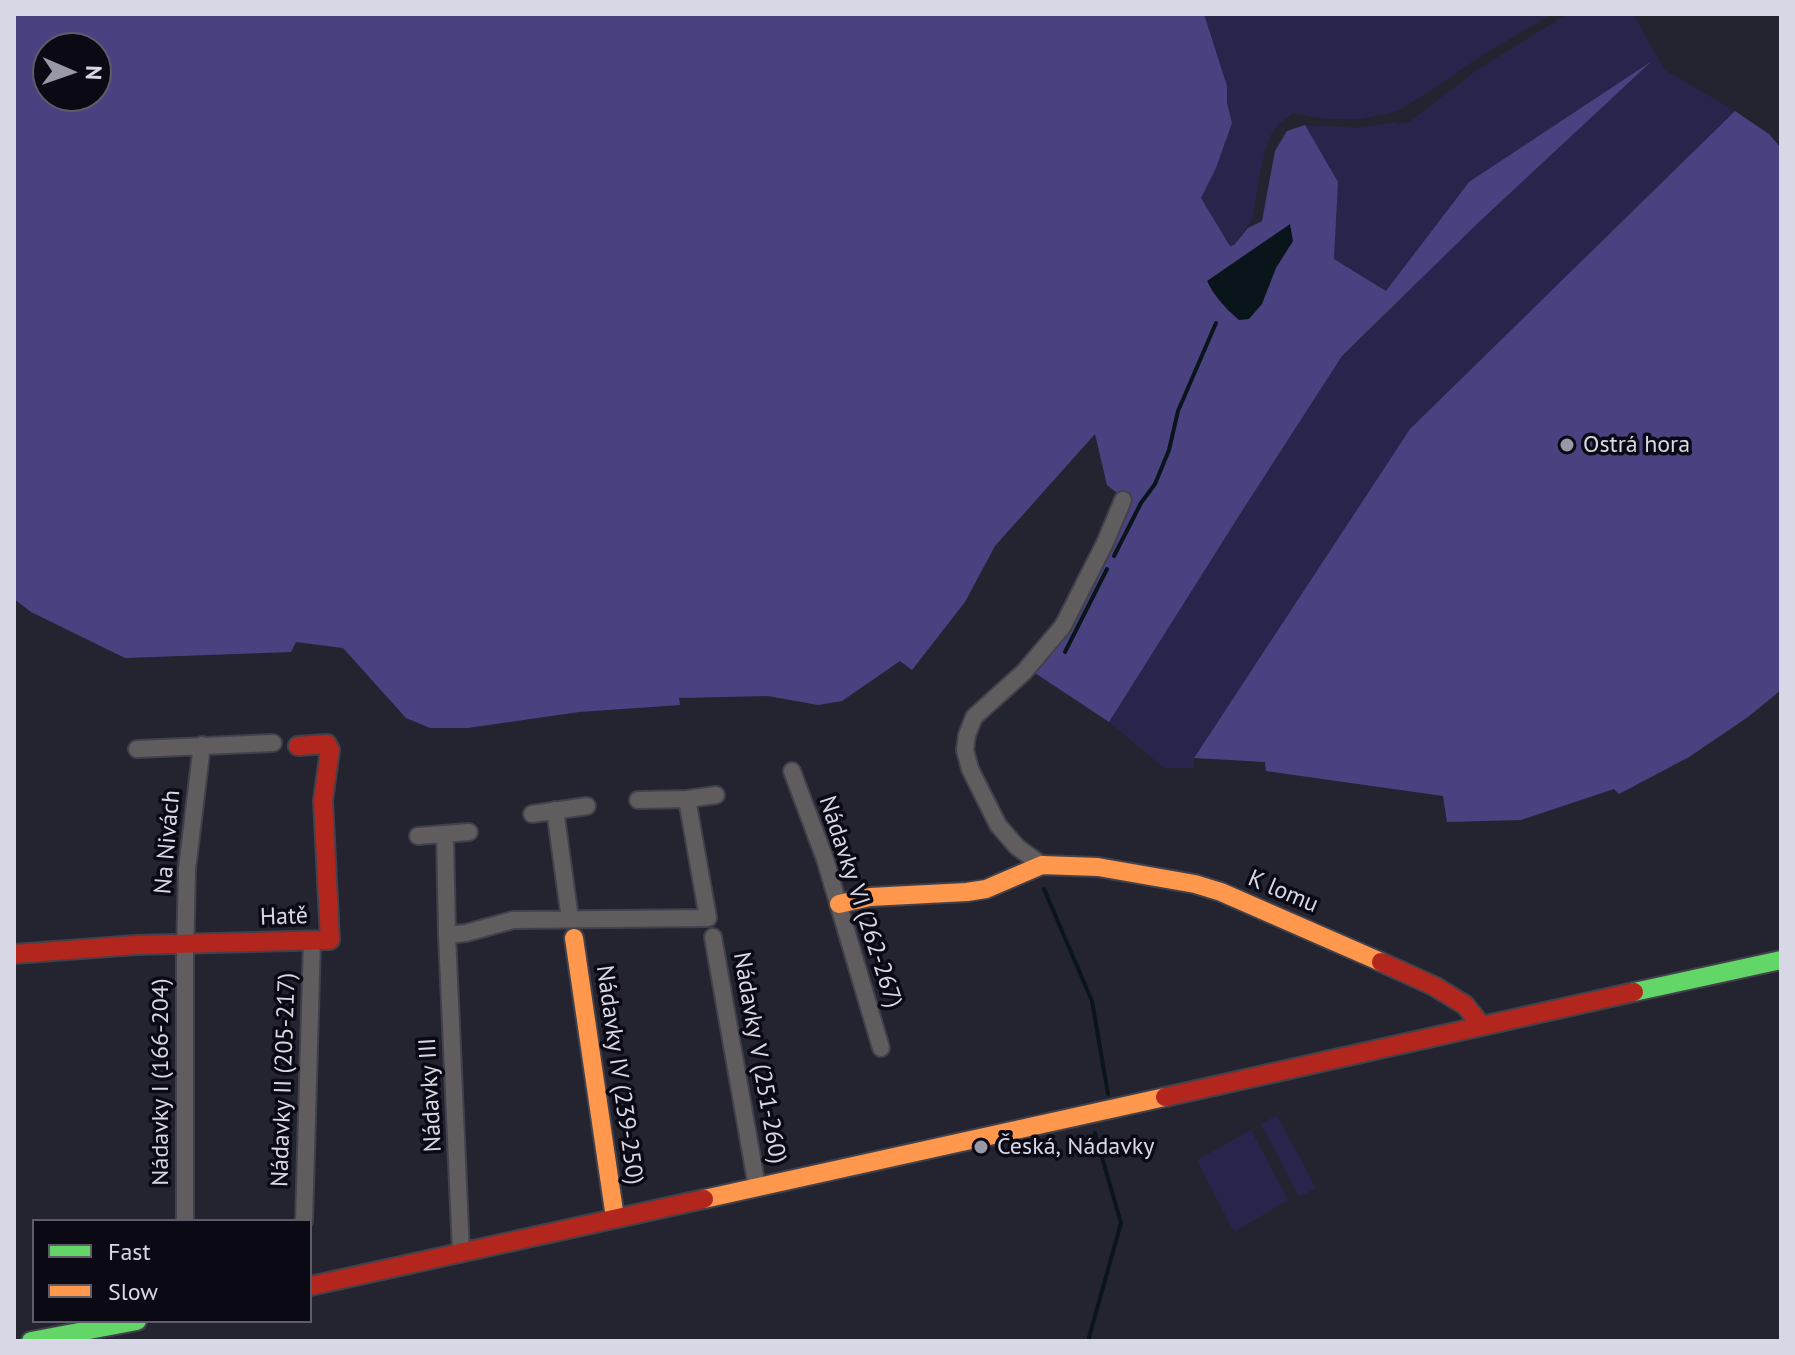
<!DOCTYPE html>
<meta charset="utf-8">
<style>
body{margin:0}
#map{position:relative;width:1795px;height:1355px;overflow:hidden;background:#242430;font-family:"PT Sans",sans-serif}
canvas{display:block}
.frame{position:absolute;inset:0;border:16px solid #d7d7e6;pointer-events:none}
.legend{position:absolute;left:32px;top:1219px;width:280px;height:104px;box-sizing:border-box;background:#0b0a14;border:2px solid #5d5c68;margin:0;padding:10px 14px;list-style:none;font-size:24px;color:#d7d7e6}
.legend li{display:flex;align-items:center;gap:16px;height:40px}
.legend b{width:40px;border:2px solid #5d5c68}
.north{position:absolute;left:32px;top:32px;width:80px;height:80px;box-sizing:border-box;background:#0b0a14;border:2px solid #5d5c68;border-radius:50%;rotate:92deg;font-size:22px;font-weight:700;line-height:32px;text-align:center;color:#d7d7e6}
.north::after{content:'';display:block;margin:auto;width:28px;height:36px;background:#9898a6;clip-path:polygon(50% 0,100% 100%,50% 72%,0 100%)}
</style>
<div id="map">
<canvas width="1795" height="1355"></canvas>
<div class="frame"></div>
<ul class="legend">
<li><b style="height:10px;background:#63d668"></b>Fast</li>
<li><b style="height:10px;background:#ff974d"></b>Slow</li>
</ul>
<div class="north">N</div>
</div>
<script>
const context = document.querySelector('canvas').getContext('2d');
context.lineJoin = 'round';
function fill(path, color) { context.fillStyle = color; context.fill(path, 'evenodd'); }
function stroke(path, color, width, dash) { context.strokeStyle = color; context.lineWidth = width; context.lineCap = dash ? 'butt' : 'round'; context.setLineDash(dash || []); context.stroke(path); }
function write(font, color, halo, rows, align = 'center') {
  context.font = font + ' "PT Sans",sans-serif'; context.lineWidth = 7; context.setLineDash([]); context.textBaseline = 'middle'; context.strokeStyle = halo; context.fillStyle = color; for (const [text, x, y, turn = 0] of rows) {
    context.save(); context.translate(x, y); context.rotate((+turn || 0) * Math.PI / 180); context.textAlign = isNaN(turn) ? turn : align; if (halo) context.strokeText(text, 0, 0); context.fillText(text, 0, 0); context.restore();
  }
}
const green = new Path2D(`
 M 1204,14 L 1552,14 L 1481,56 L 1439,85 L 1398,111 L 1361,119 L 1325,119 L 1293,113 L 1278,125 L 1270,136 L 1262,163 L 1252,220 L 1234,245 L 1231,246 L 1201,198 L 1216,168 L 1232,123 L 1227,103 L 1227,86 Z
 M 1567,14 L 1633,14 L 1665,70 L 1735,111 L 1410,429 L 1194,758 L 1194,768 L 1164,768 L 1109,722 L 1242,511 L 1342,356 L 1479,222 L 1647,66 L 1469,182 L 1387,291 L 1334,259 L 1338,182 L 1305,125 L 1360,128 L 1394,122 L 1396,124 L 1409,122 L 1477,70 Z
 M 1277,1115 L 1316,1188 L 1299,1197 L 1261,1124 Z
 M 1251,1130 L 1288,1200 L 1234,1232 L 1197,1160 Z`);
const forest = new Path2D(`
 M 14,14 L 1204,14 L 1227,86 L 1227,103 L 1232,123 L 1216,168 L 1201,198 L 1230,246 L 1234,245 L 1248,228 L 1262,221 L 1275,151 L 1287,131 L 1305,125 L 1338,182 L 1334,259 L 1386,291 L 1469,182 L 1652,61 L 1479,222 L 1342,356 L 1242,511 L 1109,722 L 1035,673 L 1070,626 L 1131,504 L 1107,485 L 1095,434 L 995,546 L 965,602 L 912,670 L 900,661 L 842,701 L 818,705 L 768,696 L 679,698 L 680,705 L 579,712 L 468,728 L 430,728 L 406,718 L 343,648 L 296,642 L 291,652 L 125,658 L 31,612 L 14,599 ZM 48,48 L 96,48 L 96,96 L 48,96 Z
 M 1735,111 L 1769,134 L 1781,148 L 1781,690 L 1748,717 L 1689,757 L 1619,794 L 1614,789 L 1521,820 L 1447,822 L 1443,796 L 1266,771 L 1265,762 L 1194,758 L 1410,429 Z`);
const water = new Path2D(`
 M 1290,224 L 1293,241 L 1276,268 L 1262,304 L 1249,319 L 1239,320 C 1226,309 1214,296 1207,281 Z`);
const stream = new Path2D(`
 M 1114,556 L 1141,503 L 1155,484 L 1169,450 L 1178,411 L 1216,323
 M 1065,652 L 1107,569
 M 1044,889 L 1092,1001 L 1108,1094
 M 1088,1341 L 1121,1223 L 1095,1133`);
const street = new Path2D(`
 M 137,749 L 273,743
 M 792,771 L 825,859 L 881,1048
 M 638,800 L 687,799 L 716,795
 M 555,810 L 570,919
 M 532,814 L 587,806
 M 445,834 L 447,935 L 461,1252
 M 418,836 L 469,832
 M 1042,865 L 1017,847 L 998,825 L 970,769 L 965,750 L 967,735 L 974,717 L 1024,672 L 1063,626 L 1105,543 L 1123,500
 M 447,935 L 466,933 L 513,920 L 708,918 L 687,799
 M 713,937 L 757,1187
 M 185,1221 L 185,957 L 187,869 L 202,745
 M 304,1221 L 312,941`);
const fast = new Path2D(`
 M 1634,992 L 1781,960
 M 31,1341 L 137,1321`);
const slow = new Path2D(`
 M 839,904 L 870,897 L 967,892 L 986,889 L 1042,865 L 1098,867 L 1195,884 L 1221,892 L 1381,962
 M 574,938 L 615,1218
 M 704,1199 L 1165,1097`);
const jam = new Path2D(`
 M 14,954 L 136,945 L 330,940 L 323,800 L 330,750 L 327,744 L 298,746
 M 1381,962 L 1434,986 L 1465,1005 L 1481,1025
 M 1165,1097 L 1634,992
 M 310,1286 L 704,1199`);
const markers = [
 [1567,445,8,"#9898a6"],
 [981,1147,8,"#9898a6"]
];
const poiNames = [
 ["Ostrá hora",1583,445],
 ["Česká, Nádavky",997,1147]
];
const streetNames = [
 ["Na Nivách",168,842,-85],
 ["K lomu",1283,892,23],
 ["Nádavky VI (262-267)",860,902,72],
 ["Hatě",284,917,-2],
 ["Nádavky V (251-260)",759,1058,80],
 ["Nádavky IV (239-250)",619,1075,82],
 ["Nádavky II (205-217)",284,1080,-88],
 ["Nádavky I (166-204)",161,1082,-90],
 ["Nádavky III",431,1095,-93]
];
fill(green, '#29244c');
fill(forest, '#4a4280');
fill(water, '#09151b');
stroke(stream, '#09151b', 4);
stroke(street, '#41414c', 20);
stroke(fast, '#41414c', 22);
stroke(slow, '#41414c', 22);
stroke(jam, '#41414c', 22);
stroke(street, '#615d5e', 16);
stroke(fast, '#63d668', 18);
stroke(slow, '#ff974d', 18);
stroke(jam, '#b3261e', 18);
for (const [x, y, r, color] of markers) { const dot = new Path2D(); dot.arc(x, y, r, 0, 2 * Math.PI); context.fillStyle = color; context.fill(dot); stroke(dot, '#0b0a14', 3); }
write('24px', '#d7d7e6', '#0b0a14', poiNames, 'left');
write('24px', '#d7d7e6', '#0b0a14', streetNames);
</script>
